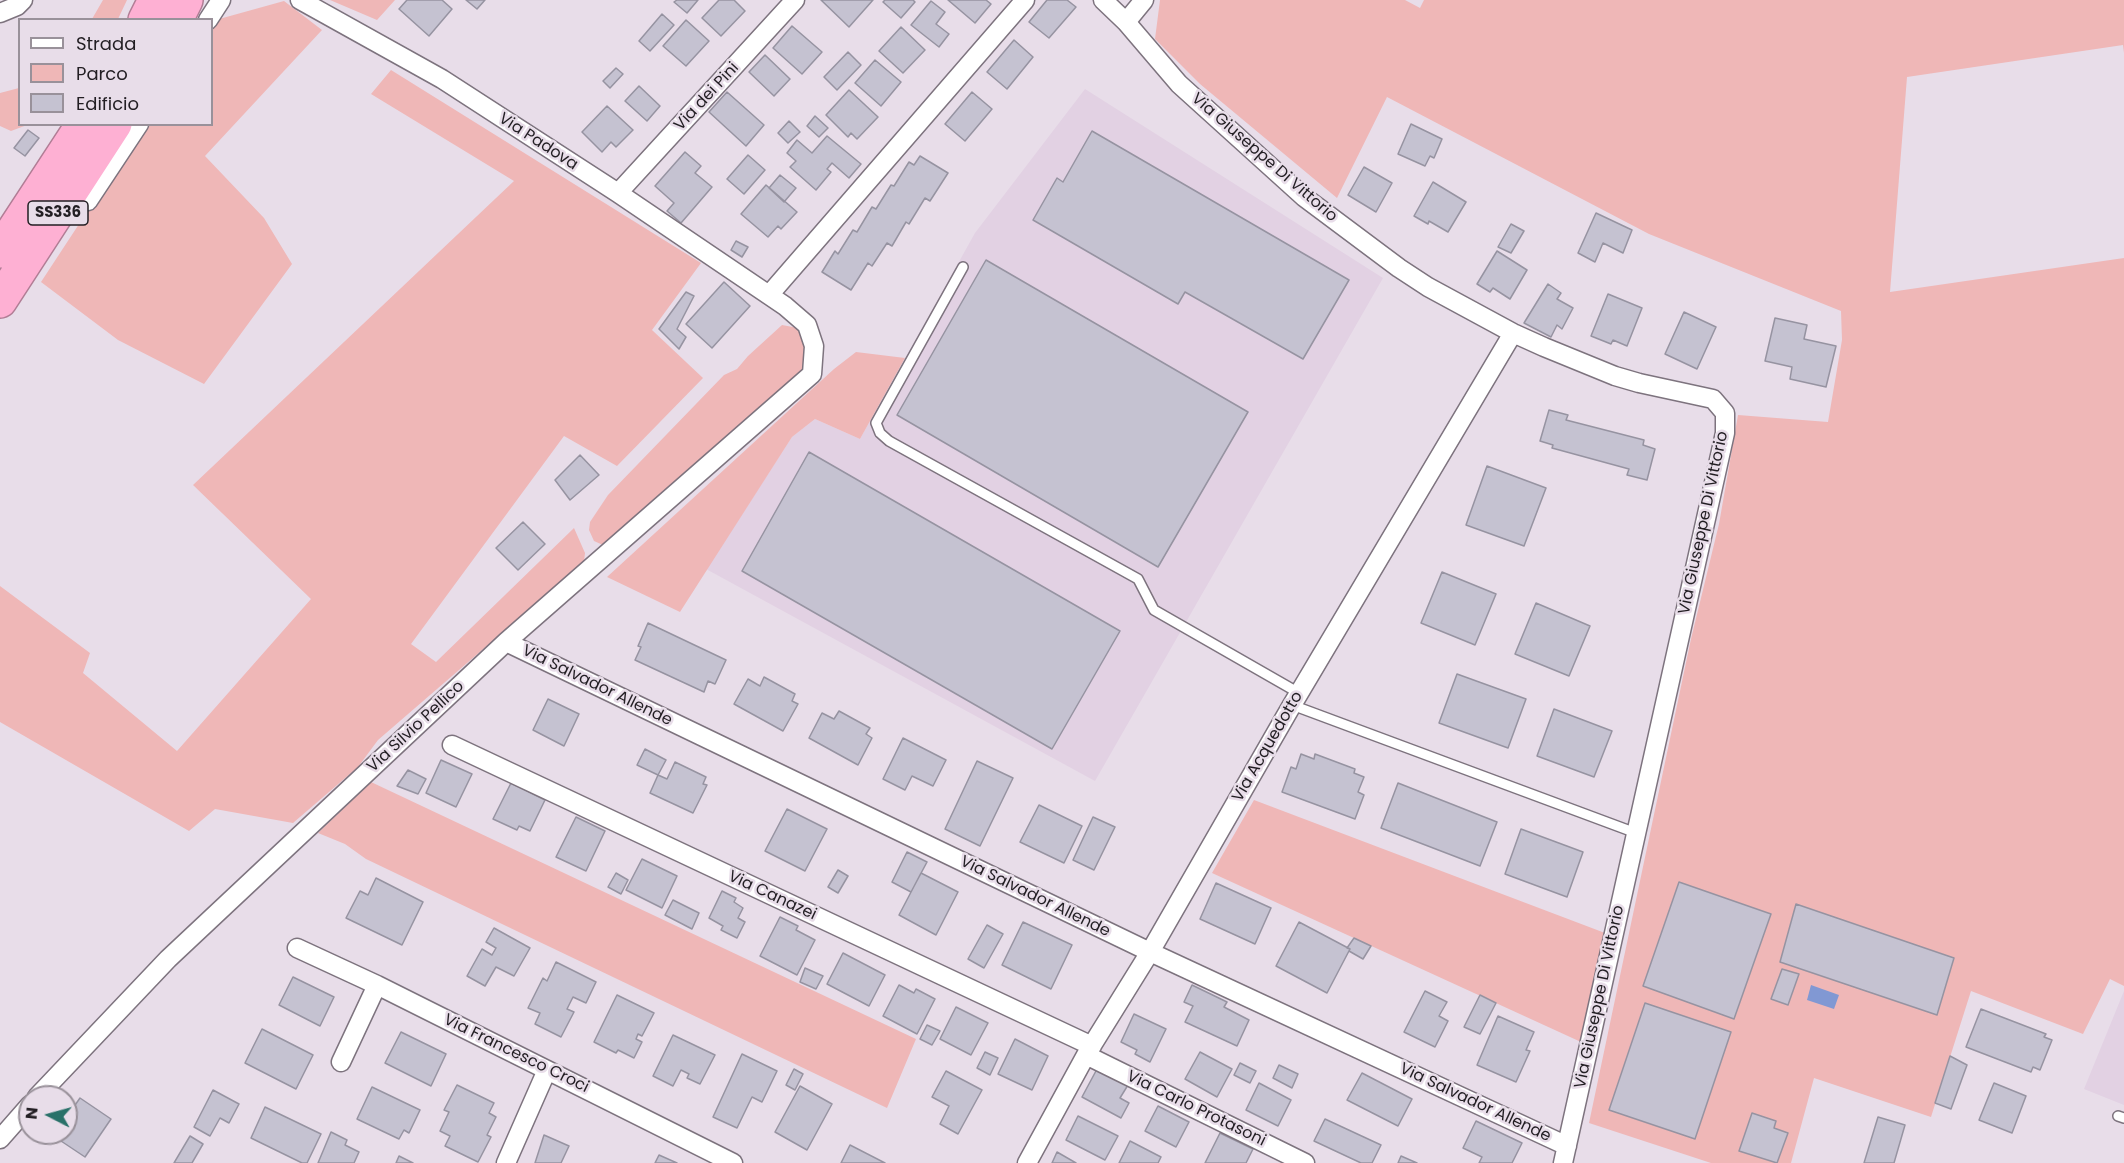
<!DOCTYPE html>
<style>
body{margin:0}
#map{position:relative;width:2124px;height:1163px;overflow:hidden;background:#e8dde9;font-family:Poppins,sans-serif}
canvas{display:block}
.legend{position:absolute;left:18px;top:18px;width:195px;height:108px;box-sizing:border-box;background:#e8dde9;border:2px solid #99919a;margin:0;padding:8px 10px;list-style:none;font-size:18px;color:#221e23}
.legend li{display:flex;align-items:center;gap:12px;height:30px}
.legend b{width:30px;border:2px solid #99919a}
.north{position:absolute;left:18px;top:1085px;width:60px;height:60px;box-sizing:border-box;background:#e8dde9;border:2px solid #99919a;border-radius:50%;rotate:276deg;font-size:16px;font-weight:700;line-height:24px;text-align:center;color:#221e23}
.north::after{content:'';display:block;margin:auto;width:21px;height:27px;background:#297169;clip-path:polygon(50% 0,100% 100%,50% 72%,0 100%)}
</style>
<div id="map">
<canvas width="2124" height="1163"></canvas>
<ul class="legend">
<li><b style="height:8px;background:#fff"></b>Strada</li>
<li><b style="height:16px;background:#efb7b7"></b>Parco</li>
<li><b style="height:16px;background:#c5c2d1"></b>Edificio</li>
</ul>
<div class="north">N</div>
</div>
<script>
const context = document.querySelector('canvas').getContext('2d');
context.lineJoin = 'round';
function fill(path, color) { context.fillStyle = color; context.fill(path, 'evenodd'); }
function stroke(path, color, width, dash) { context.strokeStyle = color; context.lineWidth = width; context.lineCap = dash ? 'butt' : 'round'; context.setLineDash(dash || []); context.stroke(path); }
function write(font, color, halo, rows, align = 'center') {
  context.font = font + ' Poppins,sans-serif'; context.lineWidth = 5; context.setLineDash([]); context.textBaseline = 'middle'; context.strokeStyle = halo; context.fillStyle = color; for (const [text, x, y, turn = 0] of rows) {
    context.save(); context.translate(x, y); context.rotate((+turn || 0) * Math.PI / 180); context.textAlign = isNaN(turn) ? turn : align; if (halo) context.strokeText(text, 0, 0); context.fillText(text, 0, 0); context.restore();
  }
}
const built = new Path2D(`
 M 1085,89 L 1383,278 L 1095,781 L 706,569 L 792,437 L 815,419 L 860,439 L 975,233 Z
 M 2124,991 L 2124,1105 L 2084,1089 Z`);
const green = new Path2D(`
 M 103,0 L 127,0 L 118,19 L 92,19 Z
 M 330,0 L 395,0 L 377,20 Z
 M 1160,0 L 1405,0 L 1420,8 L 1424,0 L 2124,0 L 2124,53 L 2123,45 L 1907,77 L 1890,292 L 2124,258 L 2124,986 L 2110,979 L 2083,1034 L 1971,991 L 1931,1117 L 1814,1078 L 1791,1163 L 1711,1163 L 1589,1123 L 1691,639 L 1719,524 L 1738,415 L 1828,422 L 1842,340 L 1841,311 L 1649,234 L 1387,97 L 1337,198 L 1200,84 L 1155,39 Z
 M 284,1 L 322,30 L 205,156 L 264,218 L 292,264 L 204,384 L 118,340 L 41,282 L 144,125 L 212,124 L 212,21 Z
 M 391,70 L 701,263 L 652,330 L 703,378 L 617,466 L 564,436 L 411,644 L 436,662 L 574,528 L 585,553 L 584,562 L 378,740 L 358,767 L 293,823 L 215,809 L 189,831 L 0,722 L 0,586 L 90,653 L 83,673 L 177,751 L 311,599 L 193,485 L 514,181 L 371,94 Z
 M 19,88 L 20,124 L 27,125 L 11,131 L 0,126 L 0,93 Z
 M 782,325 L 798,328 L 803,333 L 809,357 L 802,371 L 603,545 L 594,541 L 589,530 L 590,522 L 608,495 L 724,375 L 737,369 L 748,356 Z
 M 856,352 L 905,358 L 860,439 L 815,419 L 792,437 L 680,612 L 607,577 L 834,369 Z
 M 371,782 L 916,1039 L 887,1108 L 366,859 L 345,844 L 318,833 Z
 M 1254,800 L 1605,933 L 1581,1042 L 1212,873 Z`);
const water = new Path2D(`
 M 1811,985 L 1839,995 L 1834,1009 L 1807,1000 Z`);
const building = new Path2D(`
 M 407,0 L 442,0 L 452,9 L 429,36 L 399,9 Z
 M 466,0 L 485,0 L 477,9 Z
 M 677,0 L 698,0 L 687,13 L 674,2 Z
 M 719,0 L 734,0 L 745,11 L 721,36 L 702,18 Z
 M 821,0 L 873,0 L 849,27 Z
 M 885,0 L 913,0 L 915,2 L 901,18 L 883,2 Z
 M 948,0 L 986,0 L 991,4 L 975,23 Z
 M 1047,0 L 1067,0 L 1076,7 L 1049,38 L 1029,22 Z
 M 931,1 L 945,12 L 936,24 L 949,34 L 939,47 L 911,25 Z
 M 662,14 L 674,25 L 650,51 L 639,41 Z
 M 686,20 L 709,41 L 686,66 L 663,46 Z
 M 792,26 L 822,52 L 802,74 L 773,48 Z
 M 901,27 L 925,50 L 903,73 L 879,51 Z
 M 1014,40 L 1033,57 L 1007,89 L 987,72 Z
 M 848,52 L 861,65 L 837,90 L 824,77 Z
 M 765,55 L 790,79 L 774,96 L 749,72 Z
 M 875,60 L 901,82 L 881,106 L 855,83 Z
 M 616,68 L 623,74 L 610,88 L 603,81 Z
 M 639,86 L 660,106 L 647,121 L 625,101 Z
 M 849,90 L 878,117 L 857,139 L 851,133 L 848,137 L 826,115 Z
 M 727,92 L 764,125 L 746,146 L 709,112 Z
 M 972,92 L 992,109 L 965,141 L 945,124 Z
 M 607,106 L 633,130 L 616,147 L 611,142 L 602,152 L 582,132 Z
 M 815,116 L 828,128 L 819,137 L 807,126 Z
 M 789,121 L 800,132 L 788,143 L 778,133 Z
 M 1411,124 L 1442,139 L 1434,158 L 1430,156 L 1425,166 L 1398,154 Z
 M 28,130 L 39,138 L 25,156 L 14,148 Z
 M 1092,131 L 1349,280 L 1303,359 L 1185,292 L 1178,304 L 1033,220 L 1057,178 L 1063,182 Z
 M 827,136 L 861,164 L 849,178 L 832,163 L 827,169 L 831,172 L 816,190 L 790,167 L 796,161 L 787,153 L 797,140 L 812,153 Z
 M 685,152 L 701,166 L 695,173 L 712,187 L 681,223 L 667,211 L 674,203 L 655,186 Z
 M 748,155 L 765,170 L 744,194 L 727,179 Z
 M 920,156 L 948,173 L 930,201 L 925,198 L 909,224 L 906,222 L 892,246 L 887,243 L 872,266 L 868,263 L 851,290 L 822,272 L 835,251 L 838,254 L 853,230 L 857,232 L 872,207 L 876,209 L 891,185 L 894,186 L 909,162 L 914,165 Z
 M 1364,167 L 1392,183 L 1376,212 L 1348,195 Z
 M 780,175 L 796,188 L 784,202 L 769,188 Z
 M 1433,182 L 1466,202 L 1448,232 L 1429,221 L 1428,224 L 1414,216 Z
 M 766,185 L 797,212 L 781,229 L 778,226 L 768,237 L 741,214 Z
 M 1596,213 L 1632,230 L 1623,253 L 1603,243 L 1595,262 L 1578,253 Z
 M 1511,224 L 1524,231 L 1511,253 L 1498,247 Z
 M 736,241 L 748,247 L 742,257 L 731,250 Z
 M 1497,251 L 1527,270 L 1510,299 L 1493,288 L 1490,292 L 1477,284 Z
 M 986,260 L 1248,412 L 1158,567 L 897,415 Z
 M 724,282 L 750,306 L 712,348 L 686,324 Z
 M 1548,284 L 1561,293 L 1557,299 L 1573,308 L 1562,329 L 1557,325 L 1551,337 L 1524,323 Z
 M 686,292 L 694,296 L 677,329 L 686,337 L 679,349 L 659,329 Z
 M 1608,294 L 1642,308 L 1627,346 L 1613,340 L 1611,344 L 1591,336 Z
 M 1684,312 L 1716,327 L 1697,369 L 1665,354 Z
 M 1775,318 L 1807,325 L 1804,339 L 1836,346 L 1826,387 L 1790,379 L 1792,367 L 1765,361 Z
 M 1549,410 L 1568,415 L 1566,420 L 1644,440 L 1643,445 L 1655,449 L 1647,480 L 1627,475 L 1629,469 L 1552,448 L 1553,445 L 1540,441 Z
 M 809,452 L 1120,631 L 1052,749 L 742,571 Z
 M 580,455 L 599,475 L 570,500 L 555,480 Z
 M 1487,466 L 1546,488 L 1524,546 L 1466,525 Z
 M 523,522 L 545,544 L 518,570 L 496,548 Z
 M 1442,572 L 1496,594 L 1475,645 L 1421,623 Z
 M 1536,603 L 1590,626 L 1569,676 L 1515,654 Z
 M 648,623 L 726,660 L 715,684 L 708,681 L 704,692 L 635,660 L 641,647 L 638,646 Z
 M 1457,674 L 1526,699 L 1508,748 L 1439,723 Z
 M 764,677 L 795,694 L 792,701 L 798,704 L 783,731 L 734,704 L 748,679 L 760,686 Z
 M 548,699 L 579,714 L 564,746 L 533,730 Z
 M 1554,709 L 1612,731 L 1594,777 L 1537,756 Z
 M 839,711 L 870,728 L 866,734 L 872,738 L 858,765 L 809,738 L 822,713 L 834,719 Z
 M 903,738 L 946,760 L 933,786 L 912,776 L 905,790 L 883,779 Z
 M 645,749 L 666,760 L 658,775 L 637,765 Z
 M 1301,754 L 1314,759 L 1315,754 L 1355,769 L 1354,773 L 1364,777 L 1358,792 L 1364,795 L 1355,819 L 1282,792 L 1291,767 L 1296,769 Z
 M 441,760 L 472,774 L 456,807 L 426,793 Z
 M 977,761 L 1013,778 L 980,846 L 945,829 Z
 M 675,762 L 706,777 L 703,784 L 707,785 L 693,813 L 650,793 L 658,775 L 667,779 Z
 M 408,770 L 426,779 L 418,794 L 397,786 Z
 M 511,783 L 545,800 L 530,831 L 519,826 L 517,830 L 493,819 Z
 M 1398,783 L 1497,822 L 1480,866 L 1381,828 Z
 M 1039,805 L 1082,826 L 1064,863 L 1020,842 Z
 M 787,809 L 827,829 L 805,871 L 765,851 Z
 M 576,817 L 605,831 L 586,871 L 556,857 Z
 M 1093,817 L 1115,827 L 1094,870 L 1073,860 Z
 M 1521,829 L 1583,852 L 1567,897 L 1505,874 Z
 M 907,852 L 927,862 L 911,892 L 892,882 Z
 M 642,859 L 677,876 L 662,908 L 626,890 Z
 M 838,870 L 848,876 L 838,893 L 828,887 Z
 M 616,873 L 628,880 L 621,894 L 608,887 Z
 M 921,873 L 958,892 L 936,935 L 899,915 Z
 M 376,878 L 423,902 L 402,945 L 346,918 L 360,891 L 368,895 Z
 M 1679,882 L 1771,914 L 1734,1019 L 1643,986 Z
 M 1216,883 L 1271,908 L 1255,944 L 1200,919 Z
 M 722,891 L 736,898 L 734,902 L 743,908 L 738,918 L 745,922 L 737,938 L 721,930 L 723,926 L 709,918 Z
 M 673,900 L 699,913 L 692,929 L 665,915 Z
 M 1796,904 L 1954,958 L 1937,1015 L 1780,962 Z
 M 780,917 L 798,926 L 796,930 L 815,940 L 797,975 L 760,956 Z
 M 1023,922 L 1072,945 L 1051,989 L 1002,965 Z
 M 1299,922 L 1350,949 L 1327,993 L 1276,966 Z
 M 987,925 L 1003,934 L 984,968 L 968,959 Z
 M 494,928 L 530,948 L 514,976 L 496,967 L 485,986 L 467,976 L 482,949 L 492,955 L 496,948 L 486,942 Z
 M 1354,938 L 1371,946 L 1363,959 L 1349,951 L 1350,949 L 1347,948 Z
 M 843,953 L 885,975 L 869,1006 L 827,984 Z
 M 556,962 L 596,982 L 586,1003 L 573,997 L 567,1009 L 574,1012 L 561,1037 L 535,1024 L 540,1013 L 528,1008 L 543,978 L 547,981 Z
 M 805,968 L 823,976 L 816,989 L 800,982 Z
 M 1782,969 L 1799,974 L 1788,1005 L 1771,999 Z
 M 293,977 L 334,997 L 320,1026 L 279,1005 Z
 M 899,985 L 914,993 L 916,989 L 935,999 L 917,1034 L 883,1016 Z
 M 1192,985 L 1227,1002 L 1224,1007 L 1249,1020 L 1237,1046 L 1185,1022 L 1193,1006 L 1184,1002 Z
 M 1425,991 L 1447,1002 L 1439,1016 L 1448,1021 L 1435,1047 L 1404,1032 Z
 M 617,995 L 654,1013 L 642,1036 L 638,1034 L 636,1039 L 642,1042 L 634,1058 L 618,1050 L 616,1053 L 594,1042 Z
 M 1480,995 L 1496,1003 L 1480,1034 L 1464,1027 Z
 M 1645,1003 L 1731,1032 L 1695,1139 L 1609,1110 Z
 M 956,1007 L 988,1023 L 971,1055 L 940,1039 Z
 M 1981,1009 L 2046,1034 L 2044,1037 L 2052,1040 L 2040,1070 L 2033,1067 L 2031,1072 L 1966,1047 Z
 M 1134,1014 L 1166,1029 L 1150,1062 L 1135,1054 L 1137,1050 L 1121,1042 Z
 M 1498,1016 L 1534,1032 L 1526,1050 L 1530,1051 L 1516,1082 L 1477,1065 Z
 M 927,1025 L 940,1031 L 932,1045 L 920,1039 Z
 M 262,1029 L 313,1055 L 296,1089 L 245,1063 Z
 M 401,1032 L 446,1054 L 431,1086 L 385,1063 Z
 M 673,1035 L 715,1055 L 700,1084 L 687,1078 L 689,1074 L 681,1070 L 673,1086 L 653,1076 Z
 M 1015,1039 L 1048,1056 L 1032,1090 L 998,1074 Z
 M 985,1052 L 998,1058 L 990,1075 L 977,1068 Z
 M 1200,1052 L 1232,1069 L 1217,1097 L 1185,1079 Z
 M 742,1054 L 777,1071 L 762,1102 L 752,1097 L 737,1128 L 713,1117 Z
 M 1950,1056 L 1967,1065 L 1951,1109 L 1935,1103 Z
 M 1240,1063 L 1256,1071 L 1250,1083 L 1234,1075 Z
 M 1279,1065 L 1298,1074 L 1292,1088 L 1273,1078 Z
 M 794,1069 L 803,1074 L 795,1090 L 786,1085 Z
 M 1097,1069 L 1128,1085 L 1120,1098 L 1129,1103 L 1121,1118 L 1082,1097 Z
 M 946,1071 L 982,1090 L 958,1134 L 940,1124 L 949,1106 L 932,1097 Z
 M 1362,1073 L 1412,1099 L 1398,1126 L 1347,1100 Z
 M 1259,1083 L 1291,1100 L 1278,1126 L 1246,1110 Z
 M 1994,1083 L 2026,1096 L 2012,1133 L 1979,1120 Z
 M 457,1085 L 494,1103 L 489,1113 L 496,1117 L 487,1135 L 491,1137 L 478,1162 L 445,1146 L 450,1136 L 440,1131 L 449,1112 L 444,1110 Z
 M 800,1086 L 832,1104 L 807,1150 L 775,1132 Z
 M 372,1087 L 420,1110 L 409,1133 L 404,1130 L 399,1139 L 357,1119 Z
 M 213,1090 L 239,1104 L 229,1123 L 220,1118 L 210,1136 L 194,1127 Z
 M 80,1098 L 111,1119 L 85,1157 L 61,1141 L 73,1124 L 66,1118 Z
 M 1158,1106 L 1189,1122 L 1176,1147 L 1145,1131 Z
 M 265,1107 L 321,1134 L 307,1163 L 302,1163 L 251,1138 Z
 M 1752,1113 L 1776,1121 L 1774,1128 L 1788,1133 L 1777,1163 L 1739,1151 Z
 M 1078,1116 L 1118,1136 L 1105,1160 L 1066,1140 Z
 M 1878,1117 L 1905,1125 L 1894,1163 L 1864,1163 Z
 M 1325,1119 L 1381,1145 L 1372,1163 L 1361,1163 L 1314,1141 Z
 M 1476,1121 L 1522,1143 L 1512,1163 L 1479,1163 L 1482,1157 L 1463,1148 Z
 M 331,1132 L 347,1140 L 345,1145 L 359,1152 L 354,1163 L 318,1163 Z
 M 1220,1133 L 1253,1149 L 1246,1163 L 1205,1163 Z
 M 544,1135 L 569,1146 L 561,1163 L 535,1163 Z
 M 190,1136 L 203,1144 L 192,1163 L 174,1163 Z
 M 1130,1141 L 1161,1157 L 1158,1163 L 1119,1163 Z
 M 850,1145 L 885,1163 L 841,1163 Z
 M 1057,1152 L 1076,1163 L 1052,1163 Z
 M 659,1155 L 677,1163 L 655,1163 Z
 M 399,1156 L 413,1163 L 396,1163 Z
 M 1401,1156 L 1417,1163 L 1398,1163 Z`);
const lane = new Path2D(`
 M 963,267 L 876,423 L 880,433 L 889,441 L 1138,579 L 1154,610 L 1299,693
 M 1292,705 L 1636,833
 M 2118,1116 L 2124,1118`);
const street = new Path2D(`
 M 1103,0 L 1126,22 L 1179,84 L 1304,197 L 1399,268 L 1428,287 L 1513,333 L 1544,347 L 1615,376 L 1639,383 L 1713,399 L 1725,413 L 1725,433 L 1563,1163
 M 0,13 L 17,6 L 23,0
 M 208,20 L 221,0
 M 1126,22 L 1144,0
 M 618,193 L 795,0
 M 88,201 L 139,124
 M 769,295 L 1025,0
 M 506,642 L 1150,952 L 1567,1146
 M 452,745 L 1092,1046
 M 297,948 L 377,985 L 733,1163
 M 1086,1055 L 1305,1163
 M 341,1062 L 377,985
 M 37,1097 L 168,959 L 506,642 L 812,374 L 814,346 L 807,325 L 785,306 L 618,193 L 442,79 L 300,0
 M 0,1139 L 30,1105
 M 506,1163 L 547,1070
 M 1027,1163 L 1086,1055 L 1150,952 L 1292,705 L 1513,333`);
const highway = new Path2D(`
 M 145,20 L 155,0
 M 176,20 L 186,0
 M 0,251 L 83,124
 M 0,301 L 115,124`);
const shields = [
 [58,213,60]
];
const shieldNames = [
 ["SS336",58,213]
];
const streetNames = [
 ["Via dei Pini",707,97,-47],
 ["Via Padova",538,142,33],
 ["Via Giuseppe Di Vittorio",1264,158,41],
 ["Via Giuseppe Di Vittorio",1704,523,-78],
 ["Via Salvador Allende",597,686,26],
 ["Via Silvio Pellico",416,727,-43],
 ["Via Acquedotto",1268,747,-60],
 ["Via Canazei",772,896,25],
 ["Via Salvador Allende",1035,897,26],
 ["Via Giuseppe Di Vittorio",1600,997,-78],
 ["Via Francesco Croci",516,1054,26],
 ["Via Salvador Allende",1475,1103,25],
 ["Via Carlo Protasoni",1196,1109,26]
];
fill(built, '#e2d1e3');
fill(green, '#efb7b7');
fill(water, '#8198d3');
fill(building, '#c5c2d1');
stroke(building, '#9693a1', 1.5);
stroke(lane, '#7d737e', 12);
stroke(street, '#7d737e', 21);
stroke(highway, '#b17d95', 36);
stroke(lane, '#fff', 9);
stroke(street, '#fff', 18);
stroke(highway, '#feb0d3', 33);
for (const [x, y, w] of shields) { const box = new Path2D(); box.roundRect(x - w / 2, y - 12, w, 24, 4.5); context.fillStyle = '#e8dde9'; context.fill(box); stroke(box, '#221e23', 1.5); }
write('bold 15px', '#221e23', null, shieldNames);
write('16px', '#221e23', '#e8dde9', streetNames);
</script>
